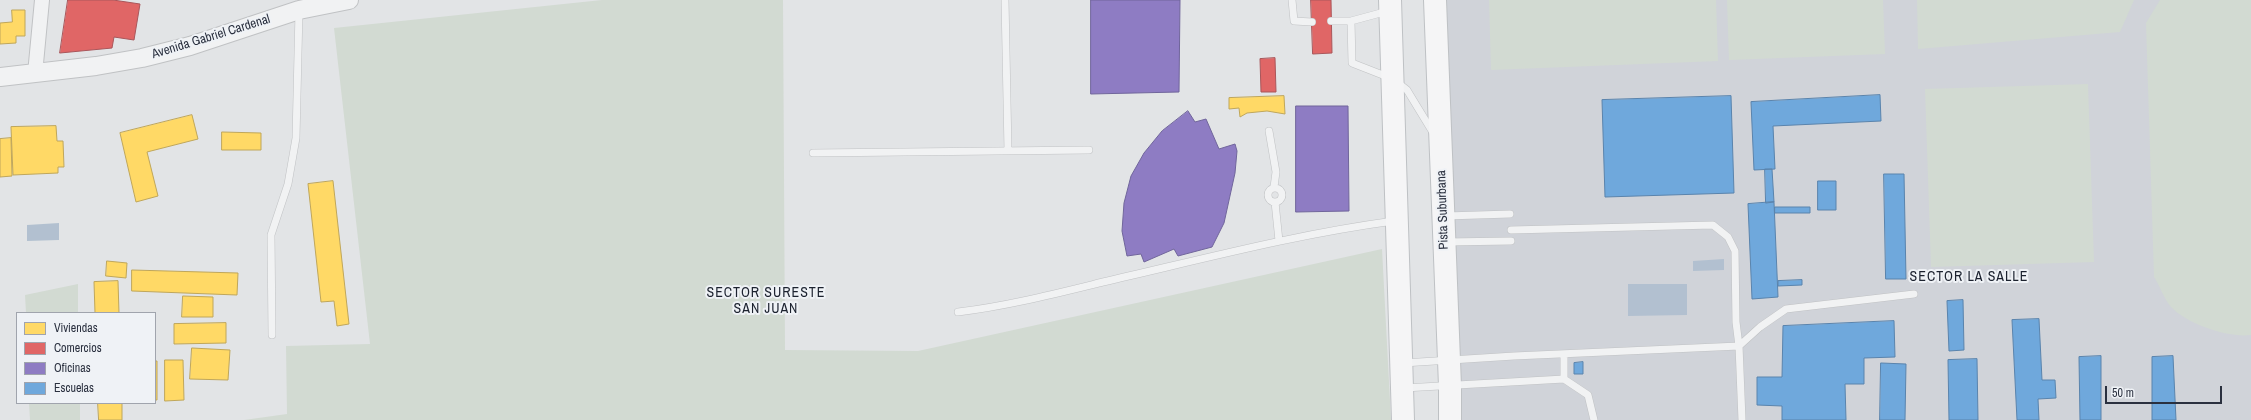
<!DOCTYPE html>
<style>
body{margin:0}
#map{position:relative;width:2251px;height:420px;overflow:hidden;background:#e2e4e6;font-family:"Archivo Narrow",sans-serif}
canvas{display:block}
.legend{position:absolute;left:16px;top:312px;width:140px;height:92px;box-sizing:border-box;background:#eff2f6;border:1px solid #a0a4ad;margin:0;padding:5px 7px;list-style:none;font-size:12px;color:#2a303f}
.legend li{display:flex;align-items:center;gap:8px;height:20px}
.legend b{width:20px;border:1px solid #a0a4ad}
.scale{position:absolute;left:2105px;top:386px;width:117px;height:18px;box-sizing:border-box;border:2px solid #2a303f;border-top:0;padding-left:5px;font-size:12px;line-height:14px;white-space:nowrap;color:#2a303f;-webkit-text-stroke:3px #eff2f6;paint-order:stroke}
</style>
<div id="map">
<canvas width="2251" height="420"></canvas>
<ul class="legend">
<li><b style="height:11px;background:#ffd966"></b>Viviendas</li>
<li><b style="height:11px;background:#e06666"></b>Comercios</li>
<li><b style="height:11px;background:#8e7cc3"></b>Oficinas</li>
<li><b style="height:11px;background:#6fa8dc"></b>Escuelas</li>
</ul>
<div class="scale">50 m</div>
</div>
<script>
const context = document.querySelector('canvas').getContext('2d');
context.lineJoin = 'round';
function fill(path, color) { context.fillStyle = color; context.fill(path, 'evenodd'); }
function stroke(path, color, width, dash) { context.strokeStyle = color; context.lineWidth = width; context.lineCap = dash ? 'butt' : 'round'; context.setLineDash(dash || []); context.stroke(path); }
function write(font, color, halo, rows, align = 'center') {
  context.font = font + ' "Archivo Narrow",sans-serif'; context.lineWidth = 4; context.setLineDash([]); context.textBaseline = 'middle'; context.strokeStyle = halo; context.fillStyle = color; for (const [text, x, y, turn = 0] of rows) {
    context.save(); context.translate(x, y); context.rotate((+turn || 0) * Math.PI / 180); context.textAlign = isNaN(turn) ? turn : align; if (halo) context.strokeText(text, 0, 0); context.fillText(text, 0, 0); context.restore();
  }
}
const built = new Path2D(`
 M 1443,0 L 2251,0 L 2251,420 L 1450,420 Z`);
const green = new Path2D(`
 M 602,0 L 783,0 L 785,350 L 918,351 L 1382,249 L 1391,420 L 244,420 L 287,414 L 286,346 L 370,344 L 334,28 Z
 M 1489,0 L 1716,0 L 1718,61 L 1491,70 Z
 M 1727,0 L 1883,0 L 1885,54 L 1729,60 Z
 M 1917,0 L 2134,0 L 2120,32 L 1918,49 Z
 M 2160,0 L 2251,0 L 2251,335 C 2228,338 2187,324 2171,307 C 2164,299 2160,286 2154,277 L 2146,23 Z
 M 2088,84 L 2094,262 L 1931,267 L 1925,89 Z
 M 78,284 L 78,313 L 26,313 L 25,295 Z
 M 29,403 L 80,403 L 80,420 L 30,420 Z`);
const water = new Path2D(`
 M 59,223 L 59,240 L 27,241 L 27,225 Z
 M 1724,259 L 1724,270 L 1693,271 L 1693,261 Z
 M 1628,284 L 1687,284 L 1687,315 L 1628,316 Z`);
const homes = new Path2D(`
 M 12,10 L 25,10 L 25,36 L 16,36 L 16,43 L 0,44 L 0,23 L 12,22 Z
 M 1284,96 L 1285,114 L 1267,111 L 1247,113 L 1240,117 L 1239,108 L 1229,109 L 1229,98 Z
 M 192,115 L 198,139 L 147,152 L 158,196 L 136,202 L 120,133 Z
 M 56,126 L 57,141 L 63,141 L 64,167 L 58,167 L 58,173 L 13,175 L 11,127 Z
 M 222,132 L 261,133 L 261,150 L 222,150 Z
 M 11,138 L 12,176 L 0,177 L 0,139 Z
 M 333,181 L 349,324 L 337,326 L 334,301 L 321,302 L 308,184 Z
 M 107,261 L 127,263 L 126,278 L 106,276 Z
 M 132,270 L 238,273 L 237,295 L 132,291 Z
 M 118,281 L 119,313 L 95,313 L 94,282 Z
 M 183,296 L 213,297 L 213,317 L 182,317 Z
 M 226,323 L 226,343 L 174,344 L 174,324 Z
 M 192,348 L 230,350 L 228,380 L 190,379 Z
 M 165,360 L 183,360 L 184,400 L 165,401 Z
 M 155,361 L 157,361 L 157,400 L 155,400 Z
 M 98,403 L 122,403 L 122,420 L 99,420 Z`);
const shops = new Path2D(`
 M 68,0 L 113,0 L 140,4 L 134,40 L 114,37 L 112,48 L 60,53 Z
 M 1311,0 L 1331,0 L 1332,53 L 1313,54 Z
 M 1275,58 L 1276,92 L 1261,92 L 1260,59 Z`);
const offices = new Path2D(`
 M 1091,0 L 1180,0 L 1179,92 L 1091,94 Z
 M 1296,106 L 1348,106 L 1349,211 L 1296,212 Z
 M 1188,111 L 1195,122 L 1206,119 L 1219,149 L 1235,144 L 1237,151 L 1235,173 L 1224,223 L 1212,247 L 1178,256 L 1174,249 L 1144,262 L 1141,254 L 1127,256 L 1122,231 L 1124,203 L 1131,176 L 1144,153 L 1162,131 Z`);
const schools = new Path2D(`
 M 1880,95 L 1881,121 L 1773,126 L 1775,169 L 1754,170 L 1751,102 Z
 M 1731,96 L 1734,193 L 1605,197 L 1602,100 Z
 M 1765,169 L 1772,169 L 1774,202 L 1766,203 Z
 M 1884,174 L 1904,174 L 1906,279 L 1886,279 Z
 M 1818,181 L 1836,181 L 1836,210 L 1818,210 Z
 M 1774,202 L 1778,297 L 1752,299 L 1748,204 Z
 M 1775,207 L 1810,207 L 1810,213 L 1775,213 Z
 M 1802,280 L 1802,285 L 1778,286 L 1778,281 Z
 M 1963,300 L 1964,350 L 1949,351 L 1947,301 Z
 M 2039,319 L 2042,380 L 2055,380 L 2056,398 L 2038,399 L 2039,420 L 2017,420 L 2012,320 Z
 M 1894,321 L 1895,357 L 1864,358 L 1864,384 L 1845,384 L 1846,420 L 1782,420 L 1782,406 L 1757,405 L 1757,377 L 1782,377 L 1783,326 Z
 M 2101,356 L 2101,420 L 2080,420 L 2079,357 Z
 M 2173,356 L 2176,420 L 2152,420 L 2152,357 Z
 M 1977,359 L 1978,420 L 1949,420 L 1948,360 Z
 M 1583,362 L 1583,374 L 1574,374 L 1574,363 Z
 M 1881,363 L 1906,364 L 1905,420 L 1880,420 Z`);
const service = new Path2D(`
 M 1005,0 L 1008,151
 M 1292,0 L 1294,21 L 1312,22
 M 1331,21 L 1351,21 L 1388,11
 M 1351,21 L 1352,63 L 1393,79 L 1407,90 L 1432,131
 M 1269,131 L 1276,172 L 1274,187
 M 813,153 L 1089,150
 M1268 195a7 7 0 1 1 14 0a7 7 0 1 1-14 0Z
 M 1275,202 L 1279,241
 M 1446,216 L 1510,214
 M 1511,230 L 1713,225 L 1728,237 L 1735,251 L 1736,322 L 1739,346
 M 1446,242 L 1511,241
 M 958,312 C 1007,306 1054,294 1103,282 C 1199,260 1296,234 1394,221
 M 272,335 L 271,235 L 288,184 L 296,138 L 299,11
 M 1739,346 L 1760,327 L 1786,309 L 1914,294
 M 1564,355 L 1564,379
 M 1403,363 L 1514,356 L 1739,346 L 1742,420
 M 1404,388 L 1564,379 L 1588,395 L 1594,420`);
const minor = new Path2D(`
 M 35,74 L 42,0`);
const tertiary = new Path2D(`
 M 0,77 L 96,66 L 142,58 L 190,46 L 299,10 L 349,0`);
const primary = new Path2D(`
 M 1390,0 L 1403,420
 M 1435,0 L 1450,386 L 1450,420`);
const streetNames = [
 ["Avenida Gabriel Cardenal",211,37,-17],
 ["Pista Suburbana",1443,210,-92]
];
const neighbourhoodNames = [
 ["SECTOR LA SALLE",1969,277],
 ["SECTOR SURESTE",766,293],
 ["SAN JUAN",766,309]
];
fill(built, '#d0d3d9');
fill(green, '#d2dad2');
fill(water, '#b2c0d0');
fill(homes, '#ffd966');
stroke(homes, '#bfa65a', 1);
fill(shops, '#e06666');
stroke(shops, '#a9565a', 1);
fill(offices, '#8e7cc3');
stroke(offices, '#70659b', 1);
fill(schools, '#6fa8dc');
stroke(schools, '#5a84ad', 1);
stroke(service, '#c0c2c4', 8);
stroke(minor, '#c0c2c4', 16);
stroke(tertiary, '#c0c2c4', 20);
stroke(primary, '#bec1c4', 24);
stroke(service, '#f1f2f3', 7);
stroke(minor, '#f1f2f3', 14);
stroke(tertiary, '#f1f2f3', 18);
stroke(primary, '#f5f5f6', 22);
write('13px', '#2a303f', '#eff2f6', streetNames);
context.letterSpacing = '1px';
write('14px', '#1c222f', '#eff2f6', neighbourhoodNames);
context.letterSpacing = '0px';
</script>
